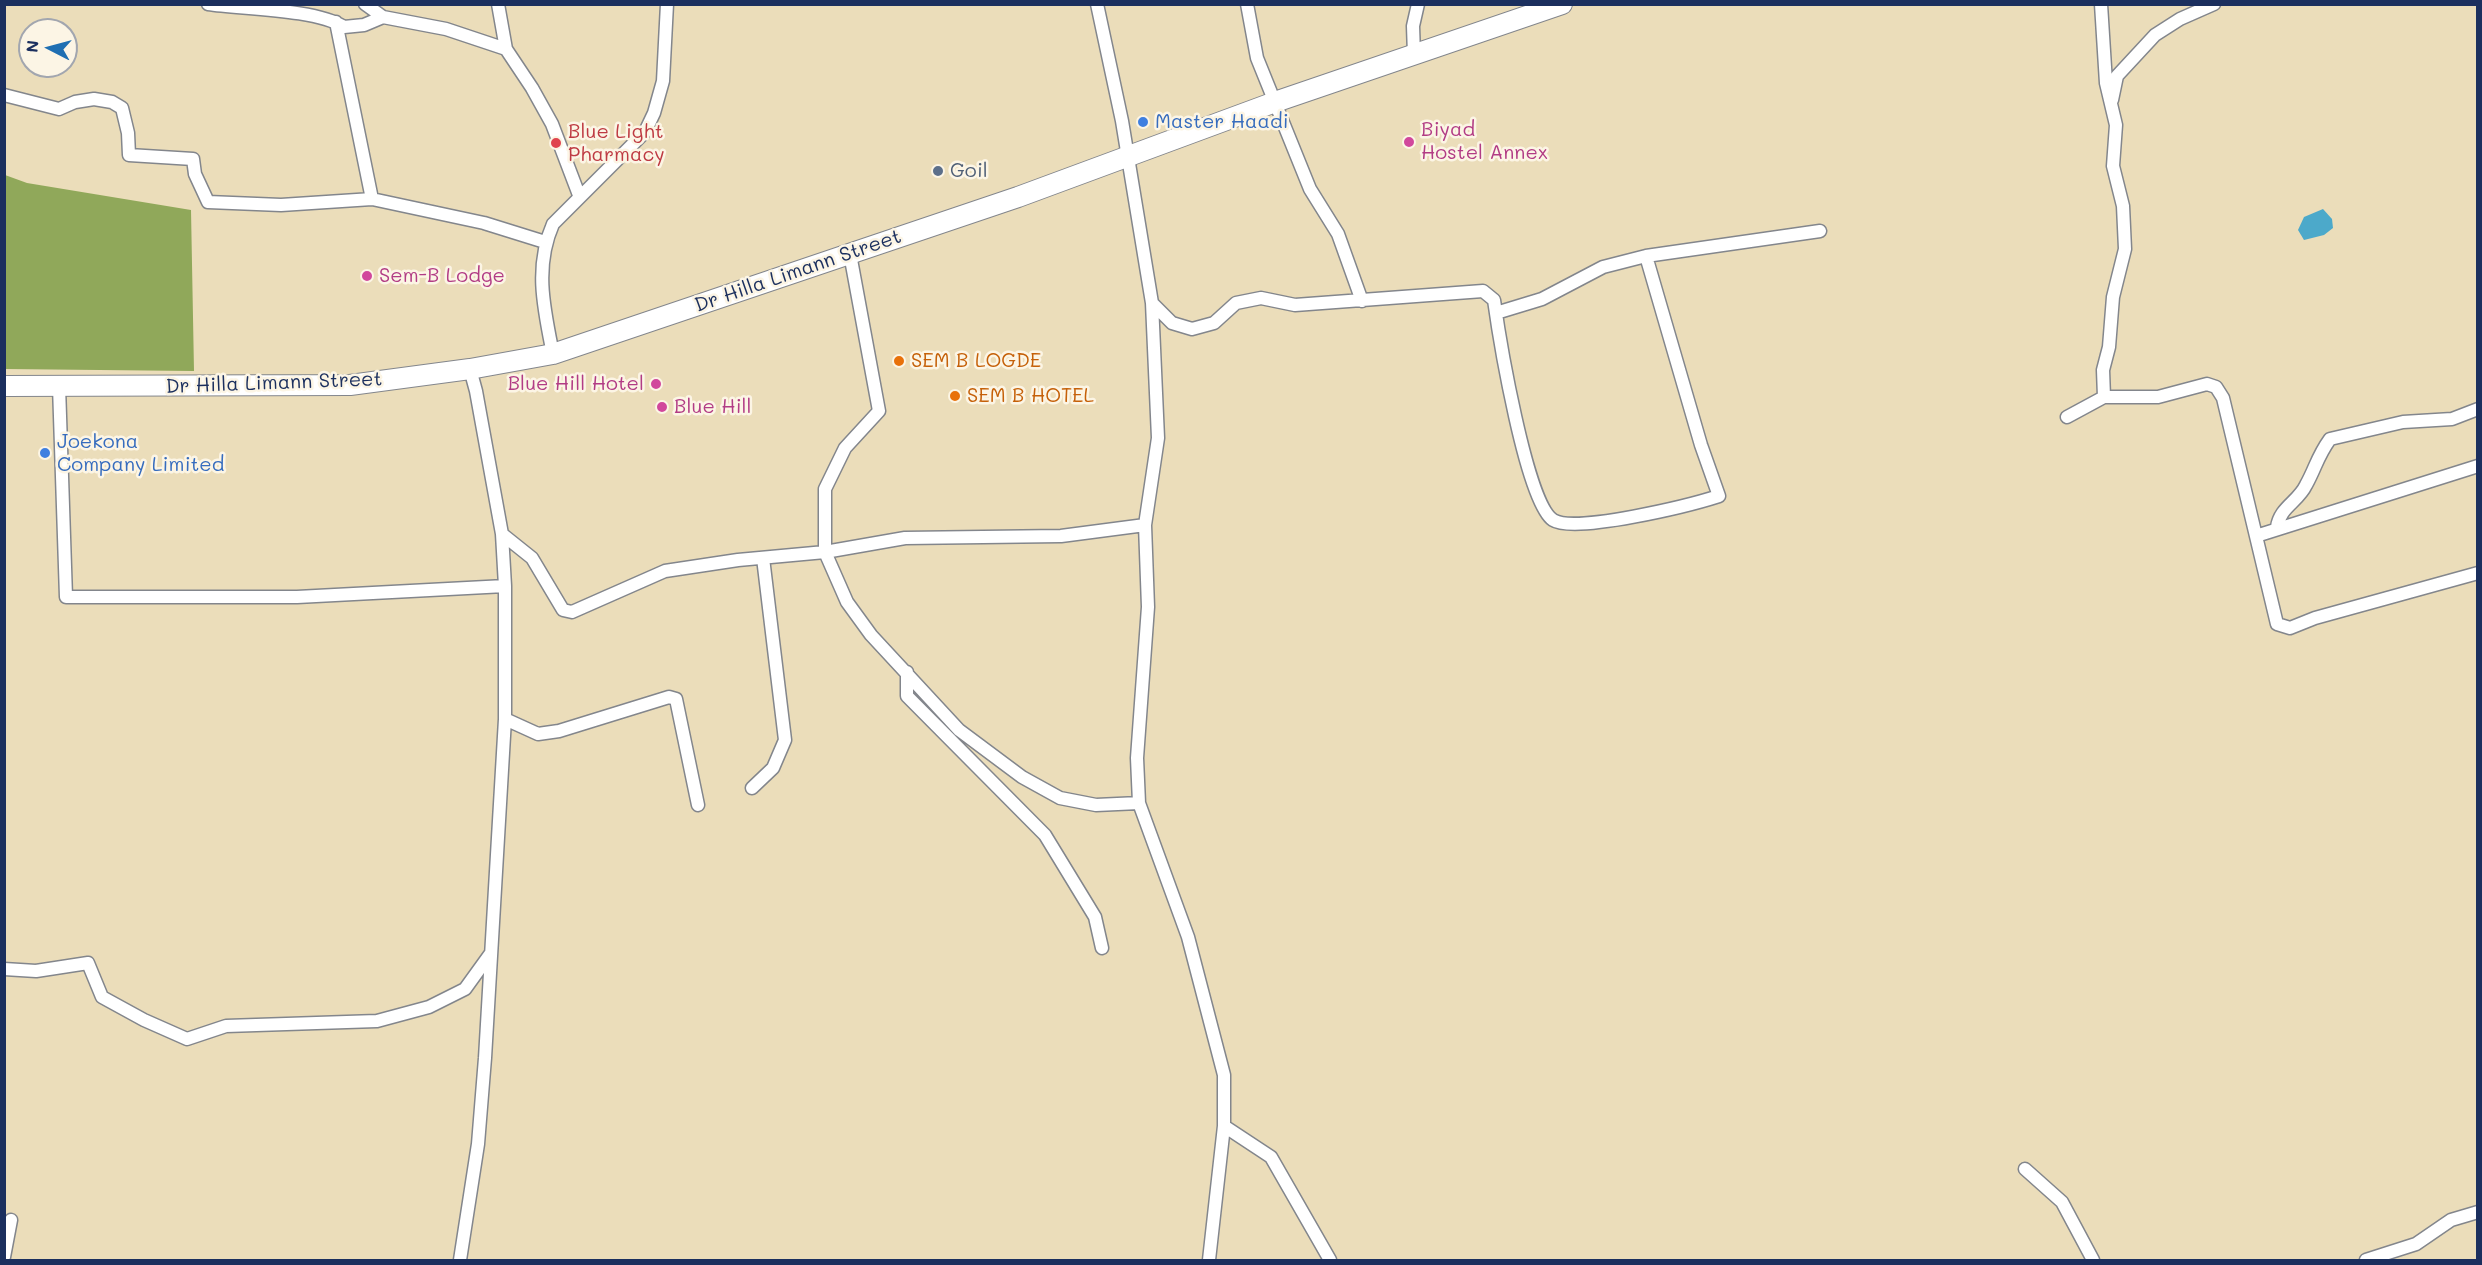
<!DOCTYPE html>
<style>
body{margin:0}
#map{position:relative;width:2482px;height:1265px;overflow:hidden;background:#ebddba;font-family:Mali,sans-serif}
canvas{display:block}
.frame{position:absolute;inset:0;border:6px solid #1b2f5e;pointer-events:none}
.north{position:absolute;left:18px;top:18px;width:60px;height:60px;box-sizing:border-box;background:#fcf5e5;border:2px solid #a2a6af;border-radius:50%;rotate:276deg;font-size:16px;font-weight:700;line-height:24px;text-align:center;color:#1b2f5e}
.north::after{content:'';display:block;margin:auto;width:21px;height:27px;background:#1f6fb2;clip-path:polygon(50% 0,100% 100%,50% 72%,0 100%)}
</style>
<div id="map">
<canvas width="2482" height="1265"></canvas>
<div class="frame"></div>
<div class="north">N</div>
</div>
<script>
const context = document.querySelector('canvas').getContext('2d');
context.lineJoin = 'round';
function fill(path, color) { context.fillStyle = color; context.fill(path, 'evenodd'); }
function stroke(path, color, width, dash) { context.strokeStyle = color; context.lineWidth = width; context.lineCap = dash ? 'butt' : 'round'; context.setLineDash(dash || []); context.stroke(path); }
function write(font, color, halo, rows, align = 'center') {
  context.font = font + ' Mali,sans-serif'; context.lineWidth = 5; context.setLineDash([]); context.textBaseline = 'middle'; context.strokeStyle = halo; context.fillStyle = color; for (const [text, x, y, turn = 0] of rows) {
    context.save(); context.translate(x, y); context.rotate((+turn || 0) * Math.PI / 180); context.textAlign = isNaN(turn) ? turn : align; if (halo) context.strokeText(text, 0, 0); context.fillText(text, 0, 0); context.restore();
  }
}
const forest = new Path2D(`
 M 5,175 L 27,183 L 191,210 L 194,371 L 5,369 Z`);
const water = new Path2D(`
 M 2323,209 L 2332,219 L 2333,228 L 2324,235 L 2304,240 L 2298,230 L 2304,217 Z`);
const minor = new Path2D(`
 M 208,4 C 243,9 316,9 344,27 L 364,25 L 383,17 L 446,29 L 506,49
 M 365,4 L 383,17
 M 498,4 L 506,49 L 532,88 L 552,124 L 579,195
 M 1097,4 L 1122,121 L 1152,303 L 1158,438 L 1145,525 L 1148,607 L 1137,758 L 1139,803 L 1188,937 L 1224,1075 L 1224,1126 L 1271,1157 L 1330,1260
 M 1247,4 L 1257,58 L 1310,189 L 1338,234 L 1362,301
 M 2101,4 L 2106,83 L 2116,125 L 2113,166 L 2123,206 L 2125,249 L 2113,297 L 2109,347 L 2103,370 L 2104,397
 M 336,22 L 372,199
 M 1414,55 L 1413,26 L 1418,4
 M 4,95 L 59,109 L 75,102 L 94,99 L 112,102 L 122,108 L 128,133 L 129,155 L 193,159 L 195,174 L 208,202 L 281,205 L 372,199 L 484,223 L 545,242
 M 2112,100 L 2117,76 L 2155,35 L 2180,19 L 2214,4
 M 850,254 L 879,411 L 845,448 L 825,489 L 825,552 L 847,602 L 871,635 L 959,730 L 1022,777 L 1060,798 L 1096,805 L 1139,803
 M 1152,303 L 1172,323 L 1192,329 L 1214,323 L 1236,303 L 1261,298 L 1295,305 L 1483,291 L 1494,300 C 1499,336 1526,502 1553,520 C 1575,534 1691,505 1719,496 L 1701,445 L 1646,256
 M 1496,313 L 1542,299 L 1603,267 L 1646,256 L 1820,231
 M 553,354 C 544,309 534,267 553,224 L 645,132 L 654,113 L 663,81 L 667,4
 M 59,386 L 66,597 L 297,597 L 505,586
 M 2067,417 L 2104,397 L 2158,397 L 2207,384 L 2216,387 L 2223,398 L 2277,624 L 2290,628 L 2315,618 L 2478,573
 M 2277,527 C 2280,507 2298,502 2306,485 C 2316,467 2317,457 2330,439 L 2403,422 L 2452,419 L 2478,409
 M 502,534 L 532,558 L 563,610 L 572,612 L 665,571 L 738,560 L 825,552 L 905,538 L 1061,536 L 1145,525
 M 2256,536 L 2478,466
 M 907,672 L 907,696 L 1045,835 L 1095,917 L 1102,948
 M 505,719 L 538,734 L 559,731 L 669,697 L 676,699 L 698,805
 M 752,788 L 773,768 L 785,740 L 763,558
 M 4,969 L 36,971 L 88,963 L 102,997 L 144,1020 L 187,1039 L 226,1026 L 377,1021 L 429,1007 L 465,989 L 491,953
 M 2025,1169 L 2062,1202 L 2093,1260
 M 4,1257 L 11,1220
 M 460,1260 L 478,1144 L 485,1058 L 505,719 L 505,586 L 502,534 L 476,391 L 470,369
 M 1209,1260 L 1224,1126
 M 2366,1260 L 2416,1244 L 2451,1220 L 2478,1212`);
const trunk = new Path2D(`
 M 4,386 L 350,385 L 470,369 L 553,354 L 1018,197 L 1275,102 L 1562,4`);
const markers = [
 [1143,122,6,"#3f7fe0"],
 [1409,142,6,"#d1479c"],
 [556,143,6,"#e0444e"],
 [938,171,6,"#5c6f8a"],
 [367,276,6,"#d1479c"],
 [899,361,6,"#e8710a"],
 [656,384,6,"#d1479c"],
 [955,396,6,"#e8710a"],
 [662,407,6,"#d1479c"],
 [45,453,6,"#3f7fe0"]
];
const shopNames = [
 ["Master Haadi",1155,122],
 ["Joekona",57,442],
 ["Company Limited",57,465]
];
const hotelNames = [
 ["Biyad",1421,130],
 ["Hostel Annex",1421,153],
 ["Sem-B Lodge",379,276],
 ["Blue Hill Hotel",644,384,"right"],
 ["Blue Hill",674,407]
];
const healthNames = [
 ["Blue Light",568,132],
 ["Pharmacy",568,155]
];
const serviceNames = [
 ["Goil",950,171]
];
const streetNames = [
 ["Dr Hilla Limann Street",798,271,-19],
 ["Dr Hilla Limann Street",274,383,-2]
];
const foodNames = [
 ["SEM B LOGDE",911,361],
 ["SEM B HOTEL",967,396]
];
fill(forest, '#90a85a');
fill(water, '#4ca9ca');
stroke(minor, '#83868c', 15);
stroke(trunk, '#83868c', 22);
stroke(minor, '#fff', 12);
stroke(trunk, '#fff', 20);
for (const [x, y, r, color] of markers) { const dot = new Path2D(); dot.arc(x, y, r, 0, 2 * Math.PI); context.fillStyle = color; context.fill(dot); stroke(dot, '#fcf5e5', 2); }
write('20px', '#366cbe', '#fcf5e5', shopNames, 'left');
write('20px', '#b23c85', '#fcf5e5', hotelNames, 'left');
write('20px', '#be3a42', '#fcf5e5', healthNames, 'left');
write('20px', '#4e5e75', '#fcf5e5', serviceNames, 'left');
write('20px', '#1b2f5e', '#fcf5e5', streetNames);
write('20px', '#c56008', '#fcf5e5', foodNames, 'left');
</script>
